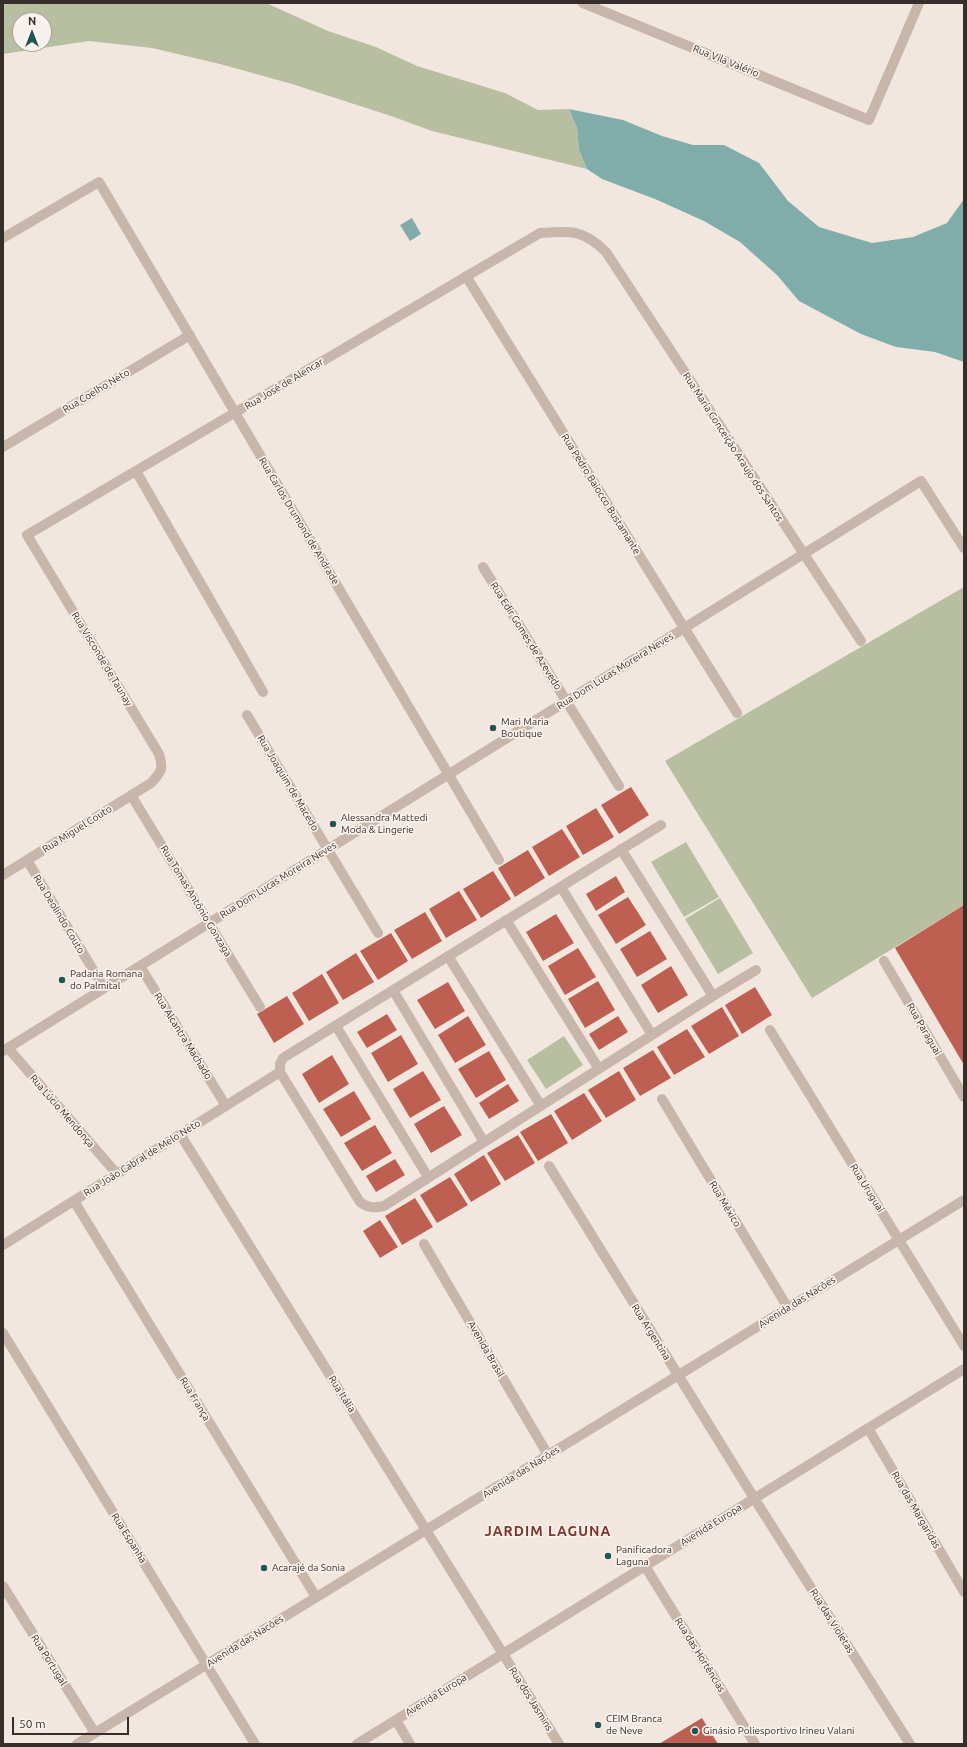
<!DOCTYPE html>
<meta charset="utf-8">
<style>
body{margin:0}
#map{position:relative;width:967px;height:1747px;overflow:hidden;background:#f1e7df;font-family:Ubuntu,sans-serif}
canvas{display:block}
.frame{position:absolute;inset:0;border:4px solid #372d2a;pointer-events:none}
.north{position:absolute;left:12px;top:12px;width:40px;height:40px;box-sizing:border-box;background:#f9f1eb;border:1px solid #aba39e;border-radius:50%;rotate:0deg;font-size:11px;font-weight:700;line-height:16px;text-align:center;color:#372d2a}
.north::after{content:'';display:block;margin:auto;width:14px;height:18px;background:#225654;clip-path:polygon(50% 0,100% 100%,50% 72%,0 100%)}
.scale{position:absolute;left:12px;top:1717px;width:117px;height:18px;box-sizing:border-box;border:2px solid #372d2a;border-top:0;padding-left:5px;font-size:12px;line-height:14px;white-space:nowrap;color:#372d2a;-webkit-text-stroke:3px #f9f1eb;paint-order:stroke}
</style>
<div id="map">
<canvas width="967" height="1747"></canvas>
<div class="frame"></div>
<div class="north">N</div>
<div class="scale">50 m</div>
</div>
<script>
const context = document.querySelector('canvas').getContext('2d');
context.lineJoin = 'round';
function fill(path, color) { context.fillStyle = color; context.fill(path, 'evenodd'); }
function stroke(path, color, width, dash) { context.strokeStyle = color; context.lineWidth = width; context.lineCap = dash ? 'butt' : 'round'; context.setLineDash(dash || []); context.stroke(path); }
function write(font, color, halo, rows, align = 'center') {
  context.font = font + ' Ubuntu,sans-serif'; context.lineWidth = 3.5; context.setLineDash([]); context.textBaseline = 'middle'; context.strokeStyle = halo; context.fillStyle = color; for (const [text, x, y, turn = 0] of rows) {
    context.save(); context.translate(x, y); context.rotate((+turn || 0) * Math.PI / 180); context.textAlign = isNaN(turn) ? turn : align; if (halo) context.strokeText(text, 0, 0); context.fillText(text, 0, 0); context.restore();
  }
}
const green = new Path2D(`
 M 3,3 L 266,3 L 328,31 L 376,47 L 417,66 L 505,93 L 538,110 L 569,109 L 577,128 L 579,150 L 587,169 L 432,131 L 391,116 L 292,84 L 220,64 L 152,48 L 89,41 L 3,54 ZM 20,20 L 44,20 L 44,44 L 20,44 Z
 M 964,587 L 964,905 L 812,998 L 665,761 Z
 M 686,842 L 719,897 L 684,917 L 651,862 Z
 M 720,898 L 753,953 L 718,974 L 685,919 Z
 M 564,1036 L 583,1065 L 546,1089 L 527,1060 Z`);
const water = new Path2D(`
 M 569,109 L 623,120 L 662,136 L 693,145 L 724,145 L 759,163 L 788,201 L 819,227 L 872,243 L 913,237 L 947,223 L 964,199 L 964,362 L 935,352 L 896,347 L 861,334 L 799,301 L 777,275 L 740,242 L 704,221 L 655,199 L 602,179 L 587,169 L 579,150 L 577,128 Z
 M 412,218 L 421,234 L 410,241 L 400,225 Z`);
const building = new Path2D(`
 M 631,787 L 649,815 L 619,834 L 601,805 Z
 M 596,808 L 614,837 L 583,855 L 566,826 Z
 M 562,829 L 580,857 L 549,876 L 532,847 Z
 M 528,850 L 545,878 L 515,897 L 498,868 Z
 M 493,871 L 511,899 L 481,918 L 463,889 Z
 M 616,876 L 625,892 L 596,911 L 586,894 Z
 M 459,891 L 477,920 L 446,938 L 429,909 Z
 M 628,897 L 646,925 L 616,944 L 598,915 Z
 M 964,905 L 964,1065 L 895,948 Z
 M 425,912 L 442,941 L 412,959 L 394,930 Z
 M 556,914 L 574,943 L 543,961 L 526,932 Z
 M 650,931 L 667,959 L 637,977 L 620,949 Z
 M 391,933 L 408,961 L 378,980 L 360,951 Z
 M 578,948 L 596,977 L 565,995 L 548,966 Z
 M 356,953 L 374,982 L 343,1000 L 326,972 Z
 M 671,966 L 688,995 L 658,1013 L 641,985 Z
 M 322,974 L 339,1003 L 309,1021 L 292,993 Z
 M 598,981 L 615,1010 L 585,1028 L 568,999 Z
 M 448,982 L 465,1011 L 435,1029 L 417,1000 Z
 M 755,987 L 772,1015 L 742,1034 L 725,1005 Z
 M 287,996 L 304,1024 L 274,1043 L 257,1014 Z
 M 722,1007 L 739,1036 L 709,1054 L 691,1026 Z
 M 387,1014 L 397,1030 L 367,1048 L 357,1032 Z
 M 468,1016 L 486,1045 L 455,1063 L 438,1035 Z
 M 618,1016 L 628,1032 L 599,1050 L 589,1034 Z
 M 687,1029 L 705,1057 L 674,1075 L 657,1047 Z
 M 401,1035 L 418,1064 L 388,1082 L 371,1053 Z
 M 653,1050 L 671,1078 L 640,1096 L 623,1068 Z
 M 489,1051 L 506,1080 L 476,1098 L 458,1069 Z
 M 332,1055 L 349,1084 L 319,1103 L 302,1074 Z
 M 423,1071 L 441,1100 L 410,1118 L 393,1089 Z
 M 619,1071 L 636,1100 L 606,1118 L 588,1090 Z
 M 508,1084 L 519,1101 L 489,1119 L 479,1103 Z
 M 354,1091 L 371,1119 L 341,1137 L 323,1109 Z
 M 584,1093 L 602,1121 L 572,1140 L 554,1111 Z
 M 444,1106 L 462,1135 L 431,1153 L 414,1124 Z
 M 551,1114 L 568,1143 L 538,1161 L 520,1132 Z
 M 375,1125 L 392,1153 L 362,1171 L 344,1143 Z
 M 518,1135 L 535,1163 L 505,1181 L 487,1153 Z
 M 484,1155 L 501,1184 L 471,1202 L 454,1174 Z
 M 395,1159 L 405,1175 L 376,1192 L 366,1176 Z
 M 450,1177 L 468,1205 L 437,1223 L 420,1195 Z
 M 415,1198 L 433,1227 L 402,1245 L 385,1216 Z
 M 380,1220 L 398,1247 L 380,1258 L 363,1231 Z
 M 702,1718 L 718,1744 L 659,1744 Z`);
const minor = new Path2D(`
 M 583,3 L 869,120 L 919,3
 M 3,238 L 99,182 L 499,860
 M 466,276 L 737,713
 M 3,447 L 190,335
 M 136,471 L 263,692
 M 483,567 L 619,786
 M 247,715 L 378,933
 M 131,795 L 260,1007
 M 661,825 L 283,1058 L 280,1064 L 280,1072 L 360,1202 C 368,1208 374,1208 384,1206 L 713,996 L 756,970
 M 621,849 L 713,996
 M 27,860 L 104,988
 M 3,875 L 151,783 C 161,772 164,769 159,754 L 27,535 L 540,233 C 570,231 583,229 606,252 L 861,641
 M 561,887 L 652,1035
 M 506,920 L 599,1069
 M 448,956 L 541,1106
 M 884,961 L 964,1097
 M 140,966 L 226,1106
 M 393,990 L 484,1142
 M 336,1026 L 428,1177
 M 770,1030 L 964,1346
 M 8,1048 L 117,1174
 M 3,1051 L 921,481 L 964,548
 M 662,1099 L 788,1308
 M 180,1134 L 559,1744
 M 549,1166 L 754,1498 L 910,1744
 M 74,1201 L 316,1597
 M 424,1244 L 548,1455
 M 3,1245 L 280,1072
 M 3,1333 L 255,1744
 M 868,1428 L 964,1592
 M 645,1566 L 755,1744
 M 3,1586 L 95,1733
 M 396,1720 L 410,1744
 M 77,1744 L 964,1200
 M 357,1744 L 964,1369`);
const markers = [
 [493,728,4,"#225654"],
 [333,824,4,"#225654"],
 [62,980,4,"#225654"],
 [608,1556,4,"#225654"],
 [264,1568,4,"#225654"],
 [598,1725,4,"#225654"],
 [695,1731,4,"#225654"]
];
const streetNames = [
 ["Rua Vila Valério",726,61,22],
 ["Rua José de Alencar",284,384,-31],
 ["Rua Coelho Neto",96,391,-31],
 ["Rua Maria Conceição Araujo dos Santos",733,447,57],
 ["Rua Pedro Baiocco Bustamante",601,494,58],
 ["Rua Carlos Drumond de Andrade",299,521,59],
 ["Rua Edir Gomes de Azevedo",526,636,58],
 ["Rua Visconde de Taunay",102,659,59],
 ["Rua Dom Lucas Moreira Neves",615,671,-32],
 ["Rua Joaquim de Macedo",288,783,59],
 ["Rua Miguel Couto",77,829,-32],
 ["Rua Dom Lucas Moreira Neves",278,880,-32],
 ["Rua Tomas Antônio Gonzaga",196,901,59],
 ["Rua Deolindo Couto",59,914,59],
 ["Rua Paraguai",924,1029,60],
 ["Rua Alcantra Machado",183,1036,58],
 ["Rua Lúcio Mendonça",62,1111,49],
 ["Rua João Cabral de Melo Neto",142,1158,-32],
 ["Rua Uruguai",867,1188,58],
 ["Rua México",725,1204,59],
 ["Avenida das Nacões",797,1302,-32],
 ["Rua Argentina",651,1332,58],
 ["Avenida Brasil",486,1349,60],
 ["Rua Itália",342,1394,58],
 ["Rua França",195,1399,59],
 ["Avenida das Nacões",521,1472,-32],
 ["Rua das Margaridas",916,1510,60],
 ["Avenida Europa",711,1525,-32],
 ["Rua Espanha",129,1538,58],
 ["Rua das Violetas",832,1621,58],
 ["Avenida das Nacões",245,1641,-32],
 ["Rua das Hortências",700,1655,58],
 ["Rua Portugal",49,1660,58],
 ["Avenida Europa",436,1695,-32],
 ["Rua dos Jasmins",531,1699,58]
];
const poiNames = [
 ["Mari Maria",501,722],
 ["Boutique",501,734],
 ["Alessandra Mattedi",341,818],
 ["Moda & Lingerie",341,830],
 ["Padaria Romana",70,974],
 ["do Palmital",70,986],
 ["Panificadora",616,1550],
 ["Laguna",616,1562],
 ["Acarajé da Sonia",272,1568],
 ["CEIM Branca",606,1719],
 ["de Neve",606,1731],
 ["Ginásio Poliesportivo Irineu Valani",703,1731]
];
const districtNames = [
 ["JARDIM LAGUNA",548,1531]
];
fill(green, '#b8bfa0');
fill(water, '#80acaa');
fill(building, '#be6051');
stroke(minor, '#c9b6ab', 10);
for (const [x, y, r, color] of markers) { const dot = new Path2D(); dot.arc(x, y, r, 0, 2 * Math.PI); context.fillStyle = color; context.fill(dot); stroke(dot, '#f9f1eb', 1.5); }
write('10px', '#372d2a', '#f9f1eb', streetNames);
write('10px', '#372d2a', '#f9f1eb', poiNames, 'left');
context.letterSpacing = '1px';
write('bold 14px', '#813429', '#f9f1eb', districtNames);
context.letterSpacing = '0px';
</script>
